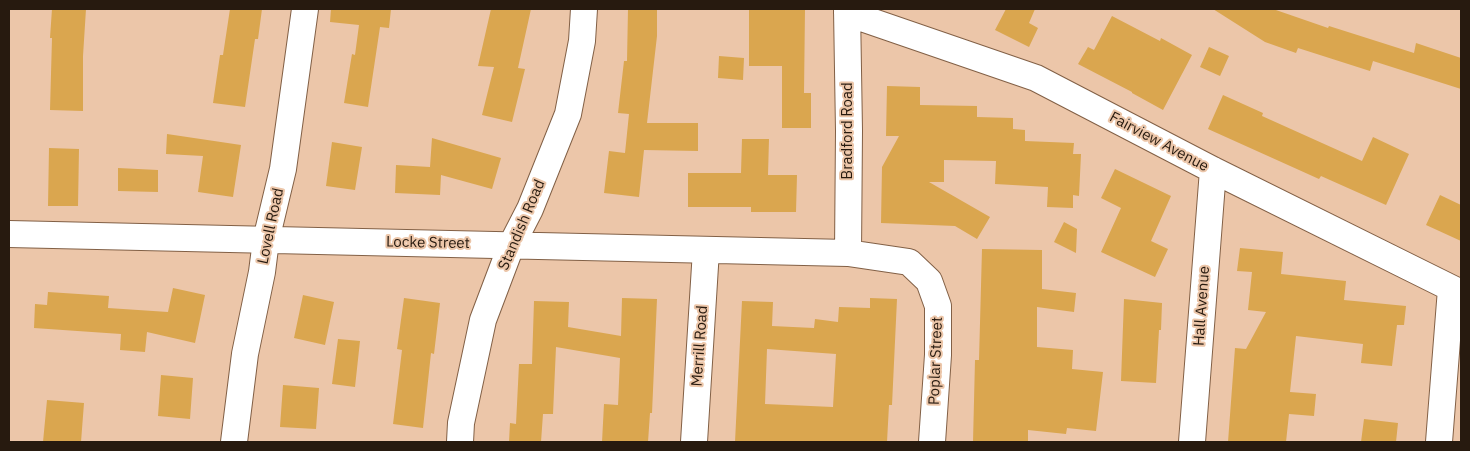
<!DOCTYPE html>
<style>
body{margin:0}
#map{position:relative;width:1470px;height:451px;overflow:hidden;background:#ecc6a9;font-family:"IBM Plex Sans",sans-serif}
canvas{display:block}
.frame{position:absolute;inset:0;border:10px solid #271a0f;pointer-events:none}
</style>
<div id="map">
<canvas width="1470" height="451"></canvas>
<div class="frame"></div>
</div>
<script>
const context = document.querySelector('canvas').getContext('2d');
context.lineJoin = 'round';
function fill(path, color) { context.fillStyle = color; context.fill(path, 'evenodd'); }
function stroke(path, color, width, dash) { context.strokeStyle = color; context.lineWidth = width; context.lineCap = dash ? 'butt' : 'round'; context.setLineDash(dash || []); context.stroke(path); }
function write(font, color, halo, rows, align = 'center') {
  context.font = font + ' "IBM Plex Sans",sans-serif'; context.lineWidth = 4; context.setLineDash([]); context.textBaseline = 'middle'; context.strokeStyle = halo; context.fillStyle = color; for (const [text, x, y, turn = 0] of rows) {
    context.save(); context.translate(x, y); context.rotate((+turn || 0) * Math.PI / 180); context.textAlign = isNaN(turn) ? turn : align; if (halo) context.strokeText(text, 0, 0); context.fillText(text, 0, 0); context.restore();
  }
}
const building = new Path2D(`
 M 52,9 L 86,9 L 83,56 L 83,111 L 50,110 L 52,38 L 50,38 Z
 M 230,9 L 262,9 L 258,39 L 255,39 L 245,107 L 213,103 L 220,55 L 223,55 Z
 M 331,9 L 391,9 L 389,28 L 380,27 L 368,107 L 344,103 L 352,54 L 355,55 L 359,25 L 330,22 Z
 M 491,9 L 531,9 L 518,68 L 525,69 L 512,122 L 482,115 L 494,67 L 478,66 Z
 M 628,9 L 657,9 L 657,36 L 647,123 L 698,123 L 698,151 L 644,150 L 639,197 L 604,193 L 609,151 L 625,153 L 629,114 L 618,113 L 624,61 L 627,61 Z
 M 749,9 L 805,9 L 804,93 L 811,93 L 811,128 L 782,128 L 782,66 L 749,66 Z
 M 1006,9 L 1035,9 L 1029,23 L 1038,28 L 1029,47 L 995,30 Z
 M 1213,9 L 1273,9 L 1328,28 L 1329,26 L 1414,53 L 1416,43 L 1461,58 L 1461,89 L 1373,61 L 1370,71 L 1298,48 L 1296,53 L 1265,42 Z
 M 1112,16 L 1160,41 L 1161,38 L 1192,55 L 1163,110 L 1132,93 L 1132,92 L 1078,64 L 1088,47 L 1094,50 Z
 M 1209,47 L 1229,56 L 1220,76 L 1200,67 Z
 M 719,56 L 744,58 L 743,80 L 718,78 Z
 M 887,86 L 920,87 L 920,105 L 977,106 L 977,117 L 1013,118 L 1013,129 L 1025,130 L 1025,141 L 1074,143 L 1073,154 L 1081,154 L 1079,196 L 1073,195 L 1073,208 L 1047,207 L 1048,187 L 995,184 L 996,161 L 944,160 L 944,182 L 929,182 L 990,217 L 977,239 L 955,226 L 881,223 L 882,167 L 899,136 L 886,136 Z
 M 1223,95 L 1263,113 L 1262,116 L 1362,161 L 1373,137 L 1409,154 L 1386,205 L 1321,176 L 1319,179 L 1208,129 Z
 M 167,134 L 241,145 L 233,197 L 198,192 L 203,156 L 166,154 Z
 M 432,138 L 501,158 L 492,189 L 441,175 L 440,195 L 395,193 L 396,165 L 430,167 Z
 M 742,139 L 769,139 L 768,175 L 797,175 L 796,212 L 751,212 L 751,207 L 688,207 L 688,173 L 741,173 Z
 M 332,142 L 362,147 L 355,190 L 326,186 Z
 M 49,148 L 79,149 L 78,206 L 48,206 Z
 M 118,168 L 158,170 L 158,192 L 118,191 Z
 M 1115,169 L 1171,196 L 1151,241 L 1168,249 L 1155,277 L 1101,252 L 1121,208 L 1101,198 Z
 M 1440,195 L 1461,205 L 1461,241 L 1426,225 Z
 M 1064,222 L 1077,229 L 1076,253 L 1054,242 Z
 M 1240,248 L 1283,252 L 1281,274 L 1346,281 L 1344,300 L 1406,306 L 1404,325 L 1397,325 L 1392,366 L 1361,363 L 1363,344 L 1296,336 L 1290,392 L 1316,394 L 1314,416 L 1289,414 L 1286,442 L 1228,442 L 1235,348 L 1246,349 L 1266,312 L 1248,310 L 1252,272 L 1237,271 Z
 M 982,249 L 1042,250 L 1042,289 L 1076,293 L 1074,312 L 1037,307 L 1037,347 L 1073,350 L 1072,369 L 1103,372 L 1096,431 L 1067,428 L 1066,434 L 1028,430 L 1028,442 L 973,442 L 975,360 L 979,360 Z
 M 173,288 L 205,295 L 195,343 L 147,332 L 145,352 L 120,350 L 121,334 L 34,328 L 35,304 L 47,305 L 48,292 L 109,296 L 108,308 L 168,312 Z
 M 303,295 L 334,302 L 325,345 L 294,338 Z
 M 404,298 L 440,303 L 434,354 L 431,353 L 423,428 L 393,424 L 402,350 L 397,349 Z
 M 622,298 L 657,299 L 652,413 L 650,413 L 648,442 L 602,442 L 604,404 L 618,405 L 620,358 L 556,347 L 553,414 L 543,414 L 541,442 L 509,442 L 510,423 L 516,424 L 519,364 L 532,364 L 534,301 L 569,302 L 568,327 L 621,336 Z
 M 870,298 L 897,299 L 892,405 L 889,405 L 887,442 L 735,442 L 742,301 L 773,302 L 772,326 L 814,328 L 815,319 L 838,322 L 839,307 L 870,308 ZM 767,349 L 836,354 L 833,407 L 765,404 Z
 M 1124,299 L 1162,303 L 1161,330 L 1159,330 L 1156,383 L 1121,381 Z
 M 338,339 L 360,341 L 355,387 L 332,384 Z
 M 161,375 L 193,378 L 190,419 L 158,416 Z
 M 283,385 L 319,388 L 316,429 L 280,427 Z
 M 47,400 L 84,403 L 81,442 L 43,442 Z
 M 1364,419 L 1398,423 L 1396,442 L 1361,442 Z`);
const street = new Path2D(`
 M 847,9 L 849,131 L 848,253
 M 847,13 L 1036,78 L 1213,170 L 1461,293
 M 9,234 L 848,253 L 909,262 L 929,281 L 938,306 L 938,355 L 932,442
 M 234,442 L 245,354 L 262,272 L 266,240 L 283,169 L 305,9
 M 460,442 L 461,423 L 483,320 L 511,246 L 530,209 L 568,114 L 582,41 L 584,9
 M 694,442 L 706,250
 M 1192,442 L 1213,170
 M 1439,442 L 1451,289`);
const streetNames = [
 ["Bradford Road",848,131,-90],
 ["Fairview Avenue",1159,142,28],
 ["Standish Road",522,225,-67],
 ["Lovell Road",271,226,-78],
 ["Locke Street",428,243,1],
 ["Hall Avenue",1202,306,-86],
 ["Merrill Road",700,346,-86],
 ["Poplar Street",936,361,-88]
];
fill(building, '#daa64f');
stroke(street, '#826046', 28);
stroke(street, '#fff', 26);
write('15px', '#271a0f', '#ecc6a9', streetNames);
</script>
